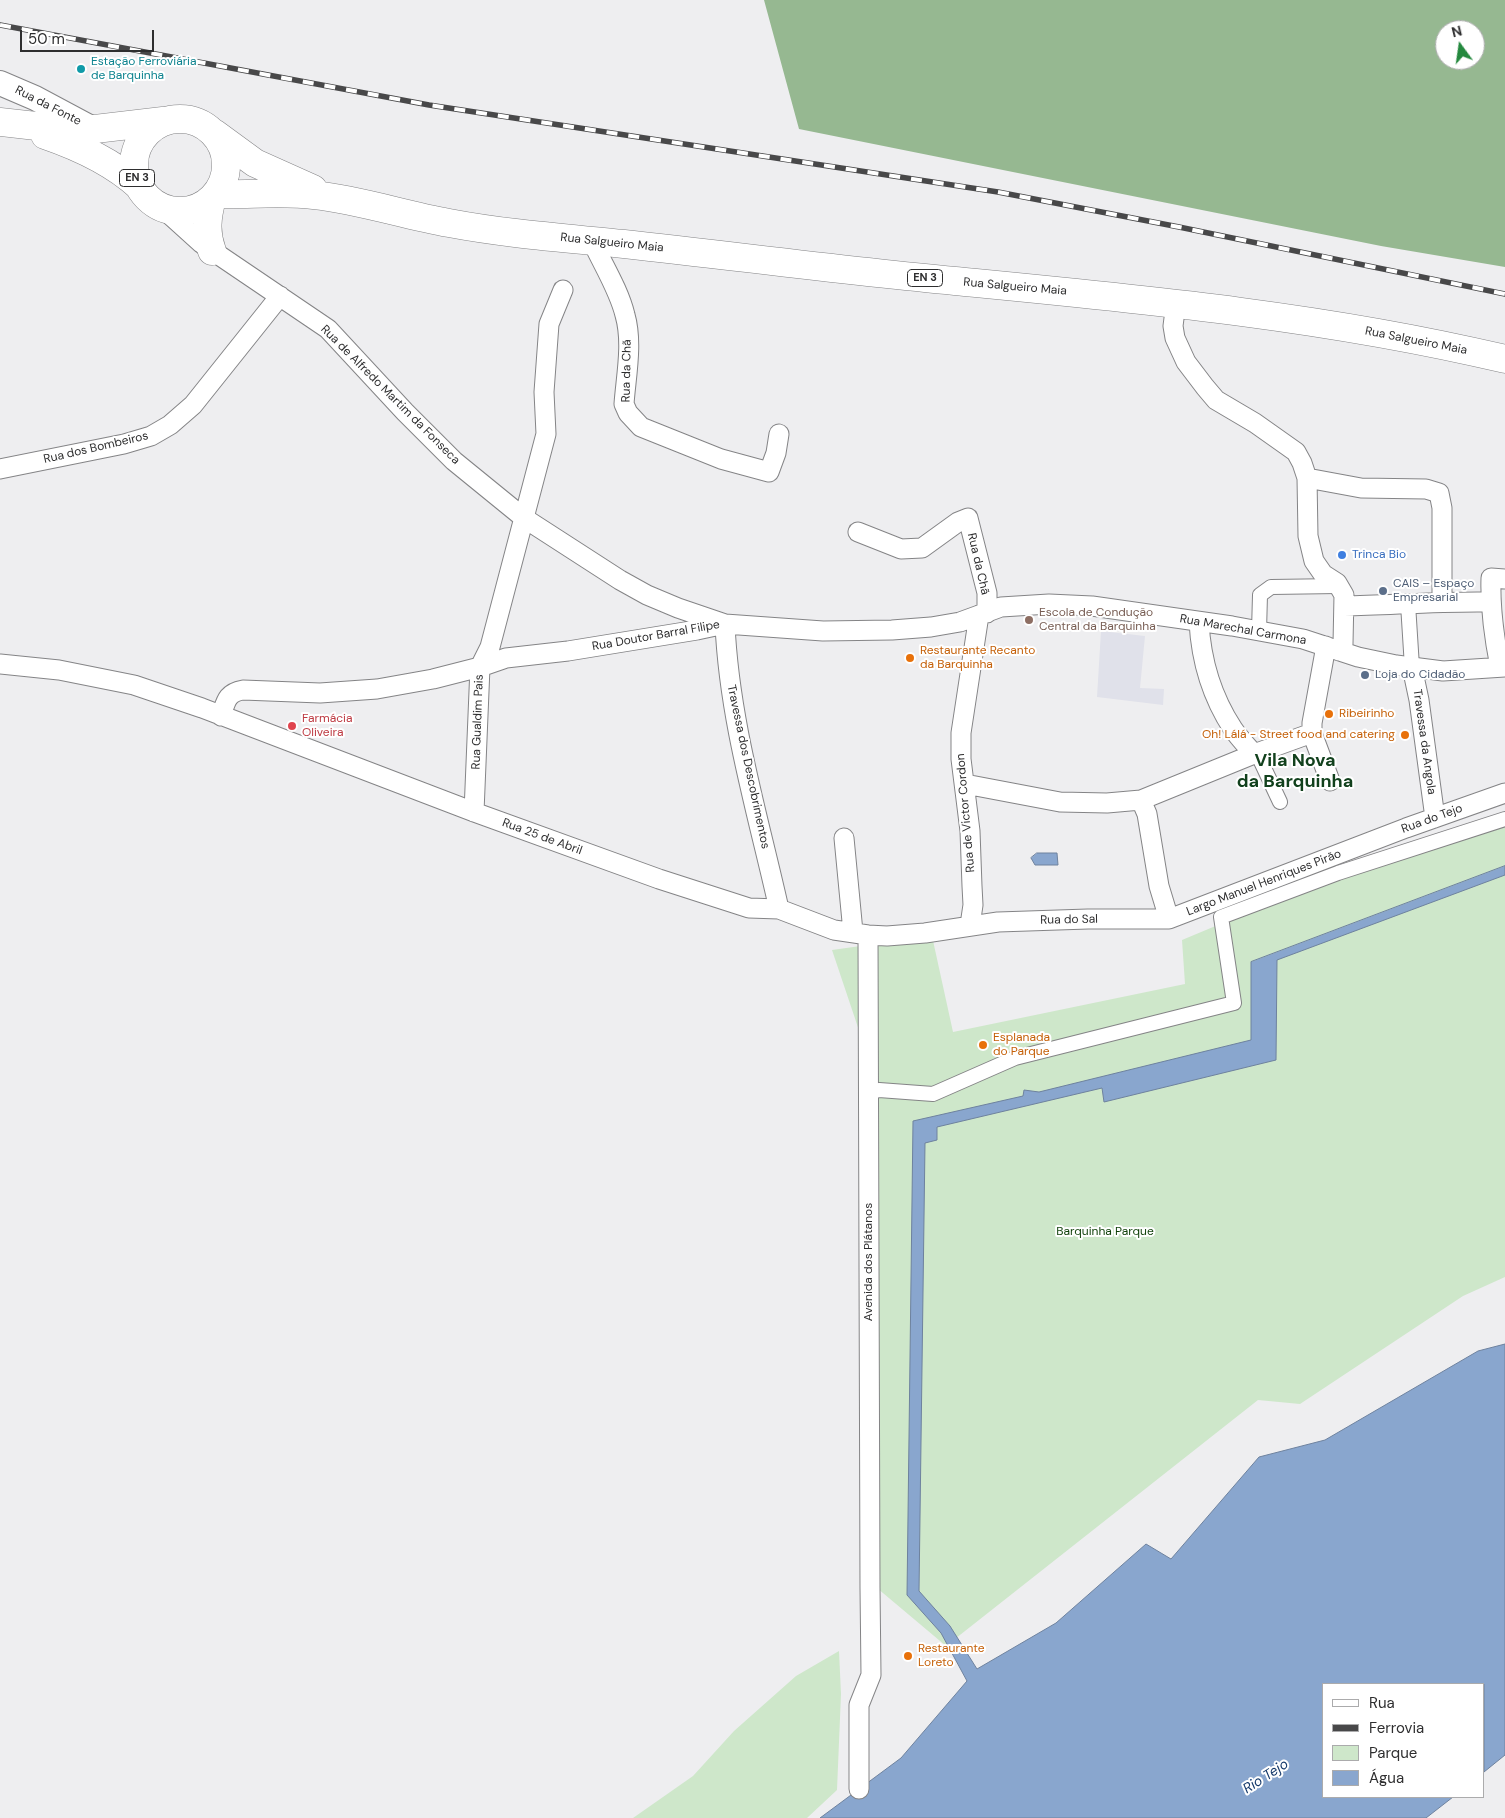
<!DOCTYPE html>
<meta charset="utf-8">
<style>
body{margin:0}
#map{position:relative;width:1505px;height:1818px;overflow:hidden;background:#eeeef0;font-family:"DM Sans",sans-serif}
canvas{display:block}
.legend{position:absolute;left:1322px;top:1683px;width:162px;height:115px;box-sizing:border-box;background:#fff;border:1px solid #ababac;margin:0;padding:6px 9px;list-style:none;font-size:15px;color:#2e2e2f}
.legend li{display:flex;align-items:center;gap:10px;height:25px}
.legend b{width:25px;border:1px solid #ababac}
.north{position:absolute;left:1435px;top:20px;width:50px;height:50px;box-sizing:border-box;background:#fff;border:1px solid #ababac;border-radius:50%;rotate:346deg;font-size:14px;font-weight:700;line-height:20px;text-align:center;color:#2e2e2f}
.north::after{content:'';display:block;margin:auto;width:18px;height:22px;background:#24893e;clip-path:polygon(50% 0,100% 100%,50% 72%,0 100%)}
.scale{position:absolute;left:20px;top:30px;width:134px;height:22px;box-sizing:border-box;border:2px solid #2e2e2f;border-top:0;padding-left:6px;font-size:15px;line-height:18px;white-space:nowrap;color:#2e2e2f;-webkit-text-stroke:4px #fff;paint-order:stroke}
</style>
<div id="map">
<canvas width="1505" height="1818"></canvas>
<ul class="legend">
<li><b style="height:6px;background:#fff"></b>Rua</li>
<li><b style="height:6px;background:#484849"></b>Ferrovia</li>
<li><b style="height:14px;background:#cee7ca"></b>Parque</li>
<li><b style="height:14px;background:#89a6ce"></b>Água</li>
</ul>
<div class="north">N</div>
<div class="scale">50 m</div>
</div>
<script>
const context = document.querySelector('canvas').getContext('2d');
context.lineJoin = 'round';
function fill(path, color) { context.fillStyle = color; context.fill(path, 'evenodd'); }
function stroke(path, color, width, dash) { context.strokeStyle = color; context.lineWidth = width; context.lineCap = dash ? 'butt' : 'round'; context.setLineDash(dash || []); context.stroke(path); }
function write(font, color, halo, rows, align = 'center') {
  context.font = font + ' "DM Sans",sans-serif'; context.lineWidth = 4; context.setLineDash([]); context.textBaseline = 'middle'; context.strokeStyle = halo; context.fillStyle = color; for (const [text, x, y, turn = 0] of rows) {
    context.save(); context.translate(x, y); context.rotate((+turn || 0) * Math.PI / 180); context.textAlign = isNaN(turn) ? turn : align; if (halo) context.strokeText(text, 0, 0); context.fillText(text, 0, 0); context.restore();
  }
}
const built = new Path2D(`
 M 1101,631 L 1145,636 L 1140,688 L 1164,689 L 1163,705 L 1097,697 Z`);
const green = new Path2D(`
 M 1505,815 L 1505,1277 L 1463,1296 L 1300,1404 L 1258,1400 L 946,1646 L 877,1588 L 879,1090 L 832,950 L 932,936 L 953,1032 L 1185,984 L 1182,940 L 1261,907 Z
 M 839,1651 L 841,1694 L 837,1790 L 807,1818 L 633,1818 L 693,1776 L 734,1731 L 796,1676 Z`);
const forest = new Path2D(`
 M 764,0 L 1505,0 L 1505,267 L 1381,246 L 799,129 ZM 1445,30 L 1475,30 L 1475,60 L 1445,60 Z`);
const water = new Path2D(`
 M 1037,853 L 1057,853 L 1058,865 L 1035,865 L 1031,858 Z
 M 1505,866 L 1505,875 L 1277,960 L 1276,1060 L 1104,1102 L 1102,1088 L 937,1127 L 937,1140 L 925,1143 L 919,1591 L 950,1626 L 977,1669 L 1056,1623 L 1146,1544 L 1171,1559 L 1259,1457 L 1325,1440 L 1478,1351 L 1505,1344 L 1505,1755 L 1484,1772 L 1484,1684 L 1324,1684 L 1324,1797 L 1453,1797 L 1426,1818 L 820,1818 L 901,1758 L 967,1681 L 941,1633 L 907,1595 L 913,1121 L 1023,1096 L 1024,1090 L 1039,1092 L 1251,1040 L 1251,962 Z`);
const pedestrian = new Path2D(`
 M 1408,604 L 1412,667
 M 1259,631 L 1260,595 L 1271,587 L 1338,586
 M 1257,753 L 1280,802
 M 868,1093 L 879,1090 L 933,1094 L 1015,1058 L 1234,1003 L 1221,917 L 1338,873 L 1505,819`);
const minor = new Path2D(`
 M 159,205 L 201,243 L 328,329 L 405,412 L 454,461 L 524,518 L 620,580 L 647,595 L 678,608 L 725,624 C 729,720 758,815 779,909
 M 592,241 C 603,265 619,290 625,315 C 633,343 626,376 624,404 L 628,413 L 641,427 L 721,459 L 769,472 L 776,453 L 779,434
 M 1176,303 L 1173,326 L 1175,338 L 1186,362 L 1205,387 L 1216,400 L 1255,423 L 1296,452 L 1302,463 L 1307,478 L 1308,536 L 1314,561 L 1323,574 L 1337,583 L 1344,595 L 1343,644 L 1339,651
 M 0,469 L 124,444 L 151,436 L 170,425 L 193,405 L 280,296
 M 1307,478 L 1361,488 L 1426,489 L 1439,493 L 1442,508 L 1442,601
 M 858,532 L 901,549 L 922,548 L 958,522 L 968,518 L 987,593 L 987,613
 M 1344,606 C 1393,605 1441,601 1490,602
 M 1199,622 C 1201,660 1212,697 1233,729 C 1239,738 1247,746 1254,754
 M 1326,646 L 1312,723 L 1312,733 L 1330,781
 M 0,664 L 59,670 L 134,685 L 202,708 L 474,812 L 659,879 L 749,908 L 779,909 L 834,930 L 868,935 L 887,936 L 925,933 L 998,922 L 1088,919 L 1169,919 L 1406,828 L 1505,793
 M 1412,667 L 1419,700 L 1435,818
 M 1500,667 C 1494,637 1490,609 1491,578 L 1505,579
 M 221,716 C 226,702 226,693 243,690 L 320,693 L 377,689 L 433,679 L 480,667 L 506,658 L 568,651 L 697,630 L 725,624 L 823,631 L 892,630 L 931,627 L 960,622 L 1001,607 L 1049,604 L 1092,606 L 1232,626 L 1303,639 L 1358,657 L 1396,665 L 1443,671 L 1505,667
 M 965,784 L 1060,802 L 1107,803 L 1141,800 L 1254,754 L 1312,733
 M 1141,800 L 1147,814 L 1159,886 L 1169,919
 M 474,812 L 480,667 L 490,647 L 546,434 L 544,392 L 549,324 L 563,290
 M 844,838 L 853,932
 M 970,925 L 973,905 L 972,886 L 970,831 L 961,759 L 961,733 L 979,615
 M 859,1789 L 859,1705 L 871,1675 L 870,1588 L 868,935`);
const tertiary = new Path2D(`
 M 0,83 L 35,98 L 93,129`);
const primary = new Path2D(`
 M134 165a46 46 0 1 1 92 0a46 46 0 1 1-92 0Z
 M 0,122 L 54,128 L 95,129 L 163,121
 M 214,133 L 255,163 L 313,189
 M 45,135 C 80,147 113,162 140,187
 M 216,194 C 249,195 282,191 314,195 C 360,200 404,215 449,223 C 507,234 565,238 624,244 C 735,256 845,271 955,281 C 1140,299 1324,316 1505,359
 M 212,198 C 207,217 205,232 212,251`);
const rail = new Path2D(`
 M 0,25 L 429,105 L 998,192 L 1179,227 L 1505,294`);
const markers = [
 [81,69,5,"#0f9aa8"],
 [1342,555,5,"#3f7fe0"],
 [1383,591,5,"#5c6f8a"],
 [1029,620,5,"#8d6e63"],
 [910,658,5,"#e8710a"],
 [1365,675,5,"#5c6f8a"],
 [1329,714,5,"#e8710a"],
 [292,726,5,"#e0444e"],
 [1405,735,5,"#e8710a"],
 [983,1045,5,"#e8710a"],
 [908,1656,5,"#e8710a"]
];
const shields = [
 [137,178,35],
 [925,278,35]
];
const shieldNames = [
 ["EN 3",137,178],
 ["EN 3",925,278]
];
const cultureNames = [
 ["Estação Ferroviária",91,62],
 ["de Barquinha",91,76]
];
const streetNames = [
 ["Rua da Fonte",48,106,27],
 ["Rua Salgueiro Maia",612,243,6],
 ["Rua Salgueiro Maia",1015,287,5],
 ["Rua Salgueiro Maia",1416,341,11],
 ["Rua da Chã",627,371,-89],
 ["Rua de Alfredo Martim da Fonseca",390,395,45],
 ["Rua dos Bombeiros",96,448,-13],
 ["Rua da Chã",978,564,77],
 ["Rua Marechal Carmona",1243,630,10],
 ["Rua Doutor Barral Filipe",656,636,-10],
 ["Rua Gualdim Pais",478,722,-88],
 ["Travessa da Angola",1424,742,82],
 ["Travessa dos Descobrimentos",748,767,78],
 ["Rua de Victor Cordon",966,813,-95],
 ["Rua do Tejo",1432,819,-20],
 ["Rua 25 de Abril",542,837,20],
 ["Largo Manuel Henriques Pirão",1264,883,-21],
 ["Rua do Sal",1069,920,-1],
 ["Avenida dos Plátanos",869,1262,-90]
];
const shopNames = [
 ["Trinca Bio",1352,555]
];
const serviceNames = [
 ["CAIS – Espaço",1393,584],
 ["Empresarial",1393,598],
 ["Loja do Cidadão",1375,675]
];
const educationNames = [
 ["Escola de Condução",1039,613],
 ["Central da Barquinha",1039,627]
];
const foodNames = [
 ["Restaurante Recanto",920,651],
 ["da Barquinha",920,665],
 ["Ribeirinho",1339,714],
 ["Oh! Lálá - Street food and catering",1395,735,"right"],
 ["Esplanada",993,1038],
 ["do Parque",993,1052],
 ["Restaurante",918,1649],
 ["Loreto",918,1663]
];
const healthNames = [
 ["Farmácia",302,719],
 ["Oliveira",302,733]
];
const parkNames = [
 ["Barquinha Parque",1105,1232]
];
const waterNames = [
 ["Rio Tejo",1266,1777,-33]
];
const districtNames = [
 ["Vila Nova",1295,761],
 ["da Barquinha",1295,782]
];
fill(built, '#e0e1ea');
fill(green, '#cee7ca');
fill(forest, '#96b891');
fill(water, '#89a6ce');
stroke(water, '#6e829e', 1);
stroke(pedestrian, '#848486', 16);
stroke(minor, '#848486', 21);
stroke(tertiary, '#848486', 26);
stroke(primary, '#848486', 29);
stroke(pedestrian, '#fff', 14);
stroke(minor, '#fff', 19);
stroke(tertiary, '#fff', 24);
stroke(primary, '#fff', 28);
stroke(rail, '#484849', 5.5);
stroke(rail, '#fff', 4, [11]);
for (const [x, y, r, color] of markers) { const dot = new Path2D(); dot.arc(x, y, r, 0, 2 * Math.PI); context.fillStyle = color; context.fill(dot); stroke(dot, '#fff', 2); }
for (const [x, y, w] of shields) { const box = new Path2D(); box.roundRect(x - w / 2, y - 8.5, w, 17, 4); context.fillStyle = '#fff'; context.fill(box); stroke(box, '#2e2e2f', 1); }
write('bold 11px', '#2e2e2f', null, shieldNames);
write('12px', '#0d838f', '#fff', cultureNames, 'left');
write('12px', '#2e2e2f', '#fff', streetNames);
write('12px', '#366cbe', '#fff', shopNames, 'left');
write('12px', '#4e5e75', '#fff', serviceNames, 'left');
write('12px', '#785e54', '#fff', educationNames, 'left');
write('12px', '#c56008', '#fff', foodNames, 'left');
write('12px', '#be3a42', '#fff', healthNames, 'left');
write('12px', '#0d3e07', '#fff', parkNames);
write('italic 14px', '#14396b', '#fff', waterNames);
write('bold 18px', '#12411d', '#fff', districtNames);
</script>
